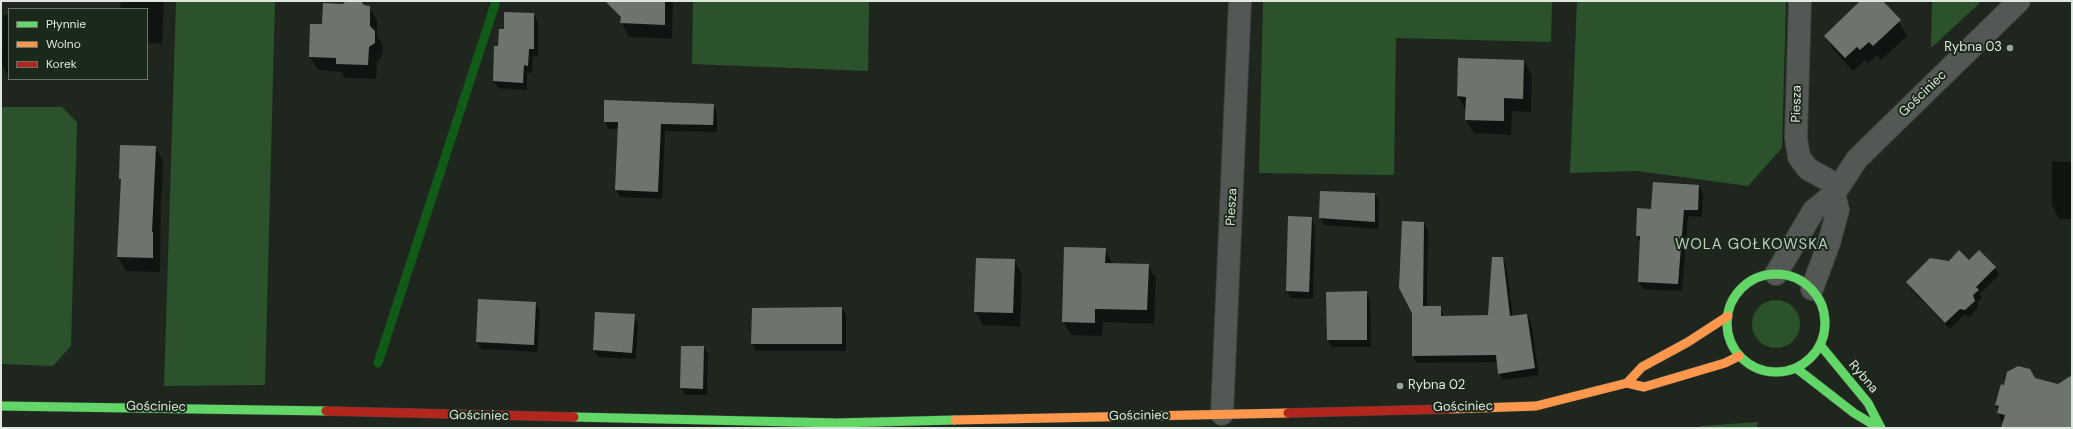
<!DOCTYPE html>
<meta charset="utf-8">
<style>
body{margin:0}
#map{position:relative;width:2073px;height:429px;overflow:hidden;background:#1e261e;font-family:"DM Sans",sans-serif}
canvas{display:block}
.frame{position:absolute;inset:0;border:2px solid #dee8de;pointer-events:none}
.legend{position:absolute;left:8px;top:8px;width:140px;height:72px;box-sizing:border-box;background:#1b291b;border:1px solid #697569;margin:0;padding:5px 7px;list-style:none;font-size:12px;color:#dee8de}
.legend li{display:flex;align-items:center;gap:8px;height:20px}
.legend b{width:20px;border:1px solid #697569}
</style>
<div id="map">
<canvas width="2073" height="429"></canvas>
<div class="frame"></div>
<ul class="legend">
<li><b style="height:5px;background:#63d668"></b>Płynnie</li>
<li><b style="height:5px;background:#ff974d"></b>Wolno</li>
<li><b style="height:5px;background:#b3261e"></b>Korek</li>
</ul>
</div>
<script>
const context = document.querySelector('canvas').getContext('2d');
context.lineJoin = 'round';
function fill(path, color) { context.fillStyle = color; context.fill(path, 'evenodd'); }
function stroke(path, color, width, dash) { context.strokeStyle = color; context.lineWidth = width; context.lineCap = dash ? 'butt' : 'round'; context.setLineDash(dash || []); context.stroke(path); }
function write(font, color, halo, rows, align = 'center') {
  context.font = font + ' "DM Sans",sans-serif'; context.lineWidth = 4; context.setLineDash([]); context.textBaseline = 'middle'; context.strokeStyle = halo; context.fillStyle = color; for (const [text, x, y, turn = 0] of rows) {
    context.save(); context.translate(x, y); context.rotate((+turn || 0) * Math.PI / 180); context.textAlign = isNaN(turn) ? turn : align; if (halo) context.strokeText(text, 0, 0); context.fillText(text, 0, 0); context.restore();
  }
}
const green = new Path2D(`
 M 176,1 L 275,1 L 265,385 L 164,386 Z
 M 693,1 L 869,1 L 868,71 L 692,64 Z
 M 1263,1 L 1552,1 L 1551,42 L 1396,38 L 1394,175 L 1259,173 Z
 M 1577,1 L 1786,1 L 1782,148 L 1748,186 L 1637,171 L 1570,173 Z
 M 1932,1 L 1982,1 L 1931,48 Z
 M 1,107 L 62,107 L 77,122 L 71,346 L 53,366 L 1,364 Z
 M1752 324a24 24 0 1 1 48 0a24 24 0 1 1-48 0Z
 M 1758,422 L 1757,428 L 1700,428 L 1700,426 Z`);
const shadow = new Path2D(`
 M 121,1 L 164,1 L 162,44 L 147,43 L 147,9 L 120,9 Z
 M 348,1 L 359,1 L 364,6 L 369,7 L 377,20 L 377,36 L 383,46 L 382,57 L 377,61 L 376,79 L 345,78 L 341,72 L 318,70 L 310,57 L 323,25 Z
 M 620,1 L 673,1 L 672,39 L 629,37 L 622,23 Z
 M 1861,1 L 1879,1 L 1899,22 L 1907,36 L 1881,60 L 1877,55 L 1868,63 L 1865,60 L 1853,71 L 1833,49 L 1825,36 Z
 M 533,14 L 538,22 L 538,56 L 533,56 L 532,73 L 527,72 L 527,90 L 498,88 L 494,81 L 495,47 L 499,47 L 505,30 Z
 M 3,15 L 9,15 L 9,77 L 2,64 Z
 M 1459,59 L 1524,61 L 1532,75 L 1531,112 L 1512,111 L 1511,135 L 1474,133 L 1466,120 L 1466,111 L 1458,96 Z
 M 713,105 L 717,112 L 717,132 L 665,131 L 662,199 L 620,197 L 616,190 L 618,129 L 609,129 L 605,122 Z
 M 155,147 L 163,161 L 162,193 L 161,193 L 160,272 L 126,271 L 118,257 L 122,182 L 120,179 Z
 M 2052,161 L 2072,162 L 2072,219 L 2059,219 L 2052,205 Z
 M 1699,186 L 1703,193 L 1702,217 L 1688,216 L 1682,291 L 1643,289 L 1639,282 L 1641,243 L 1637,236 L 1652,210 Z
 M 1375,194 L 1379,201 L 1378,229 L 1324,225 L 1320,217 Z
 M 1311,218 L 1315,225 L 1313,299 L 1291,298 L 1287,291 Z
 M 1424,223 L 1428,230 L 1427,307 L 1440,307 L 1444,317 L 1488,316 L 1502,258 L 1506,265 L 1513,317 L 1527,315 L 1531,322 L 1539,375 L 1503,380 L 1499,373 L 1498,362 L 1417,363 L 1413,356 Z
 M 1105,249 L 1113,264 L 1148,265 L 1156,279 L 1154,324 L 1103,322 L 1102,336 L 1071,335 L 1063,321 Z
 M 1979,251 L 1995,268 L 1999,275 L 1980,294 L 1982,298 L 1977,303 L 1978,308 L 1970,317 L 1964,315 L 1950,329 L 1912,290 L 1907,282 L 1950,262 L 1969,261 Z
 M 1014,260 L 1022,274 L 1020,327 L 983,325 L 975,311 Z
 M 1366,292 L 1370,300 L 1371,347 L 1332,347 L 1328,340 Z
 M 479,300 L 535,303 L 540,310 L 537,352 L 481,349 L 477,342 Z
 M 842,308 L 846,315 L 846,351 L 756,351 L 752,344 Z
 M 634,315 L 638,323 L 636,359 L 598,357 L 594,350 Z
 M 704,347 L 708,354 L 707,395 L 686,395 L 681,388 Z
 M 2035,379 L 2059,385 L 2072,381 L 2072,428 L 2004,428 L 1996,405 L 2001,385 Z`);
const stream = new Path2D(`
 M 378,363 L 496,1`);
const building = new Path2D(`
 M 346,1 L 361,1 L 364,5 L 370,6 L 370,26 L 375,31 L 375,43 L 369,47 L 368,65 L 336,64 L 336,58 L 309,57 L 310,24 L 322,24 L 323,3 L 343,4 Z
 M 605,1 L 665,1 L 665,25 L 620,23 L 621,17 Z
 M 1860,1 L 1883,1 L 1901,20 L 1873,46 L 1869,42 L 1860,50 L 1857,47 L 1845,58 L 1824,36 Z
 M 504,12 L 534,13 L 534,49 L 529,49 L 528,66 L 524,65 L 523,83 L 493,81 L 494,46 L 498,46 L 499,29 L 504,29 Z
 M 1458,58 L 1524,60 L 1523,99 L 1504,98 L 1504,121 L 1465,120 L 1466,97 L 1457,96 Z
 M 604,100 L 714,104 L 713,125 L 661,124 L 658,192 L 615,190 L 618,122 L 604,122 Z
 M 120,145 L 156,146 L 152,232 L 153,232 L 153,258 L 117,257 L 121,179 L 119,179 Z
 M 1653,182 L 1699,185 L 1698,210 L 1684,210 L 1678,284 L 1638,282 L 1640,236 L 1636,236 L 1637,208 L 1651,209 Z
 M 1320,191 L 1375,193 L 1375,222 L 1319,218 Z
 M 1288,216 L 1312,217 L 1309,292 L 1286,291 Z
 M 1402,221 L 1424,222 L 1423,306 L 1441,306 L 1441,316 L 1488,315 L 1492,257 L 1503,257 L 1510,316 L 1527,314 L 1535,368 L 1498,374 L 1496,355 L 1412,356 L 1412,313 L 1399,288 Z
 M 1064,247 L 1106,248 L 1105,263 L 1149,264 L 1147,310 L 1095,309 L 1095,323 L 1062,322 Z
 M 1959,250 L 1969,260 L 1979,250 L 1996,267 L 1976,287 L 1979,290 L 1973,295 L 1975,301 L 1965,310 L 1960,309 L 1945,323 L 1906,282 L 1930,258 L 1949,261 Z
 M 976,258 L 1015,259 L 1013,313 L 974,312 Z
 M 1367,291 L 1367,340 L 1327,340 L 1326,292 Z
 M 478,299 L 536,302 L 534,345 L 476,342 Z
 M 842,307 L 842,344 L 751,344 L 752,308 Z
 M 595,312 L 635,314 L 632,353 L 593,350 Z
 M 681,346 L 704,346 L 703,389 L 680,388 Z
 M 2018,366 L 2030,369 L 2035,378 L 2058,384 L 2072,375 L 2072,428 L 2001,428 L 2005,415 L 1997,413 L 1999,406 L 1995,405 L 2001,384 L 2004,385 L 2007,372 Z`);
const street = new Path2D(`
 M 1800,1 L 1796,138 L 1799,157 L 1808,169 L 1839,186
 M 1776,274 L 1814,210 L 1834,194 L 1857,159 L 2019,1
 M 1812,289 L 1829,243 L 1838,210 L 1834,194
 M 1222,414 L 1240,1`);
const fast = new Path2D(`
 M1727 323a49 49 0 1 1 98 0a49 49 0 1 1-98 0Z
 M 1821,346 L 1868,403 L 1881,428
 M 1796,368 L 1854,413 L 1879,428
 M 1,406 L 326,411
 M 574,417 L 837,423 L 955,420`);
const slow = new Path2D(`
 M 1627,383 L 1642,367 L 1688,342 L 1728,316
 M 1450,409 L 1536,406 L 1627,383 L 1644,387 L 1725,363 L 1739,356
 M 955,420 L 1288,413`);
const jam = new Path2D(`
 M 326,411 L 574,417
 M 1288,413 L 1450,409`);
const markers = [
 [2010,48,4,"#9ba49b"],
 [1400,386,4,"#9ba49b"]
];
const poiNames = [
 ["Rybna 03",2002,48],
 ["Rybna 02",1408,386,"left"]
];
const streetNames = [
 ["Gościniec",1923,94,-44],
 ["Piesza",1797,104,-89],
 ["Piesza",1232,207,-87],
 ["Rybna",1863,377,50],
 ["Gościniec",156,407,1],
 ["Gościniec",1463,407,-1],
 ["Gościniec",479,416,1],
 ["Gościniec",1139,416,-1]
];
const quarterNames = [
 ["WOLA GOŁKOWSKA",1752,245]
];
fill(green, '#2b522b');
fill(shadow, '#0007');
stroke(stream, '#105b17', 9);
fill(building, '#6d746d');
stroke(street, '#3a403a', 24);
stroke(fast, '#3a403a', 10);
stroke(slow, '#3a403a', 10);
stroke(jam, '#3a403a', 10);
stroke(street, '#545854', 22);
stroke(fast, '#63d668', 9);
stroke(slow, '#ff974d', 9);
stroke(jam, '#b3261e', 9);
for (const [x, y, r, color] of markers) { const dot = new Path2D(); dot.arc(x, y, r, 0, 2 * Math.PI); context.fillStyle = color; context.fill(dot); stroke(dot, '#1b291b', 1.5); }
write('13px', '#dee8de', '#1b291b', poiNames, 'right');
write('13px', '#dee8de', '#1b291b', streetNames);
context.letterSpacing = '1px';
write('15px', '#bccebb', '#1b291b', quarterNames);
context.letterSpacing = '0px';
</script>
